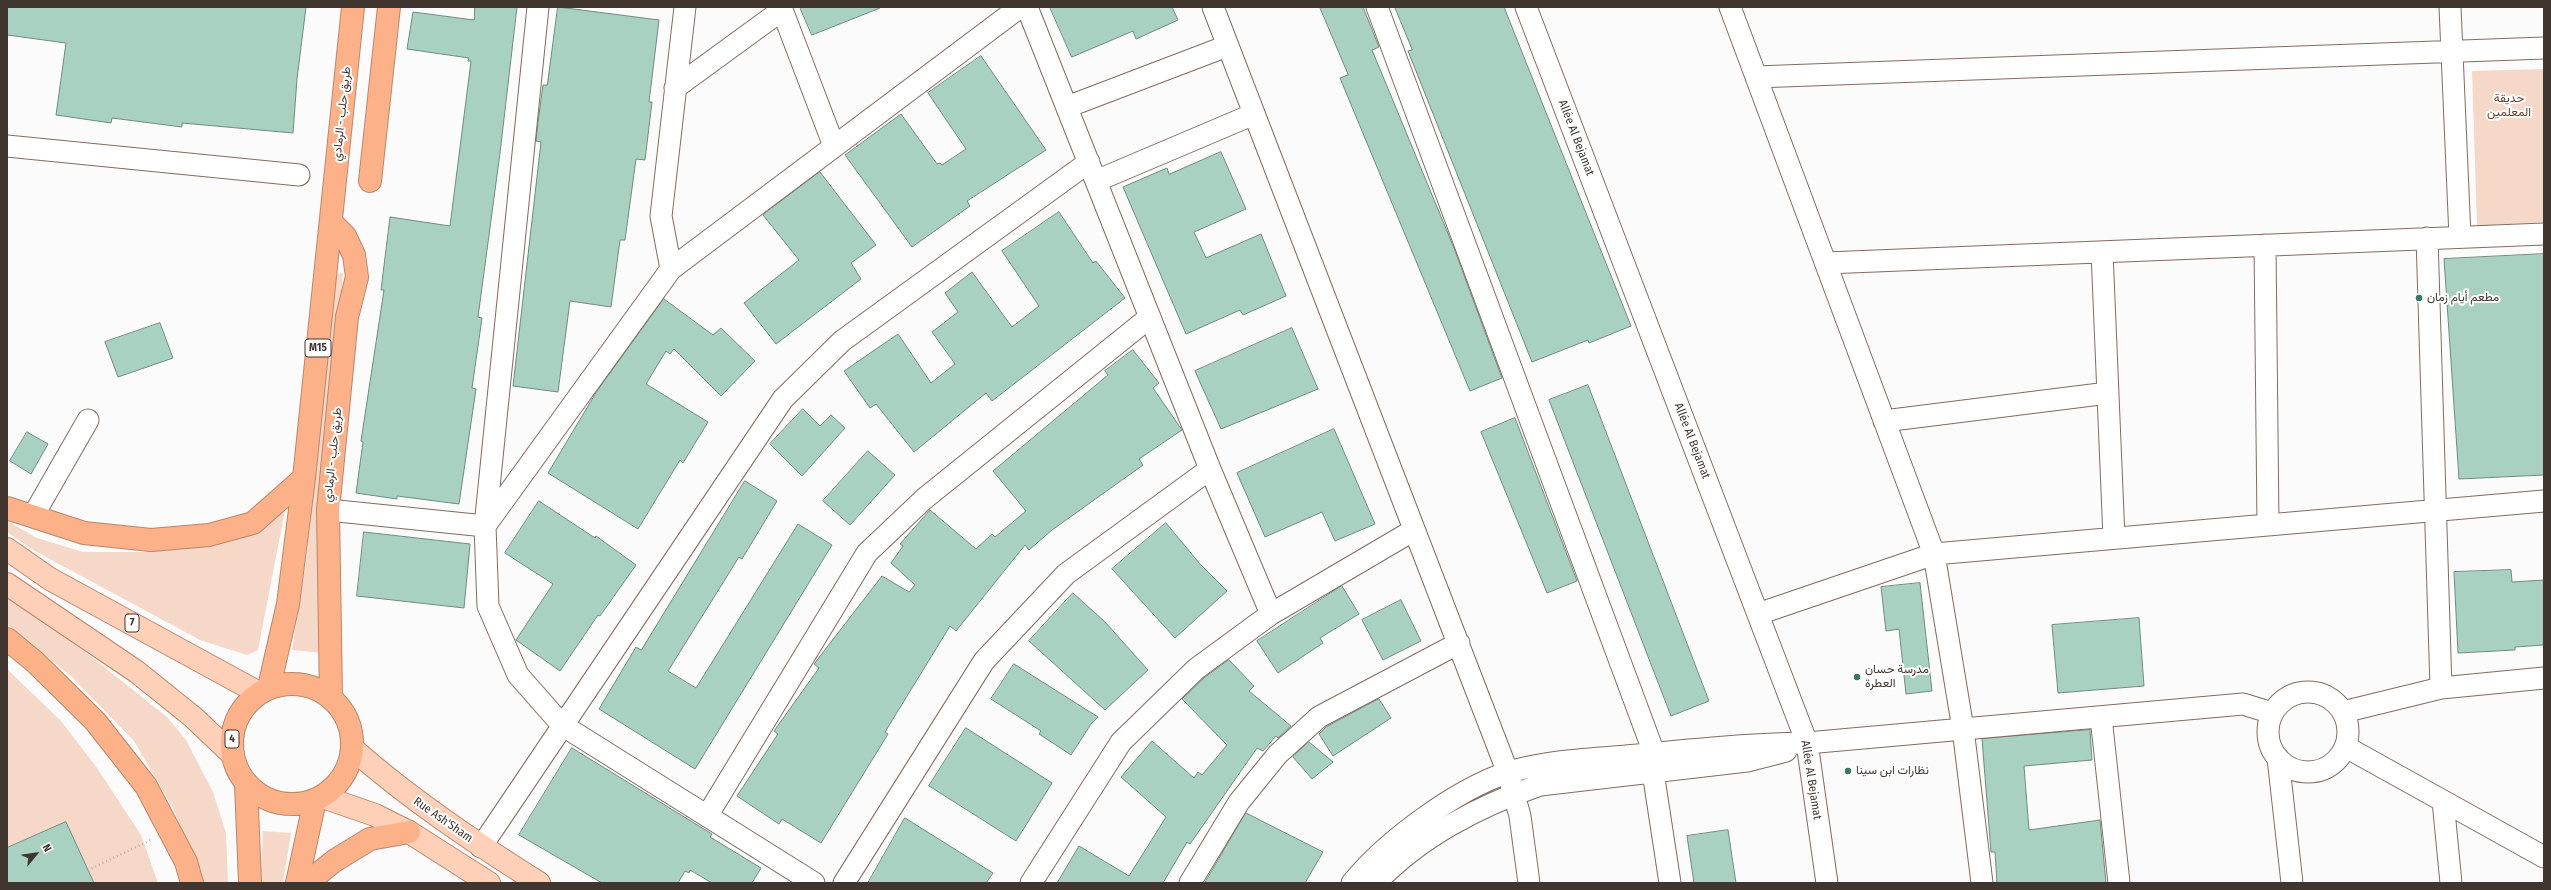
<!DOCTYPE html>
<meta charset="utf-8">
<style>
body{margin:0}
#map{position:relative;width:2551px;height:890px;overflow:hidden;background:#fbfbfb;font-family:"Fira Sans Condensed",sans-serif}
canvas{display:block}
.frame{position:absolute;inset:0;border:8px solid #40352f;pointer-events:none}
.north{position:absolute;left:16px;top:834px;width:40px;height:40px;-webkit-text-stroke:3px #fff;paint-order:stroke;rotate:61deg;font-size:11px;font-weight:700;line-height:16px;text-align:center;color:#40352f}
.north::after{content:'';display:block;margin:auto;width:14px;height:18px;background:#40352f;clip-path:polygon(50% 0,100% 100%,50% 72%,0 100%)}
</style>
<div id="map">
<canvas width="2551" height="890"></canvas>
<div class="frame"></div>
<div class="north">N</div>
</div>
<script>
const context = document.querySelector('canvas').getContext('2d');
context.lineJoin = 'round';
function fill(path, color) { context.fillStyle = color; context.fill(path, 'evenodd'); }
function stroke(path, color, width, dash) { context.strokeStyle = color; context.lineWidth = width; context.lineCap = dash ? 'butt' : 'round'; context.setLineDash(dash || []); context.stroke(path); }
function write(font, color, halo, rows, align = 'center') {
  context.font = font + ' "Fira Sans Condensed",Vazirmatn,sans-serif'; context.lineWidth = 4; context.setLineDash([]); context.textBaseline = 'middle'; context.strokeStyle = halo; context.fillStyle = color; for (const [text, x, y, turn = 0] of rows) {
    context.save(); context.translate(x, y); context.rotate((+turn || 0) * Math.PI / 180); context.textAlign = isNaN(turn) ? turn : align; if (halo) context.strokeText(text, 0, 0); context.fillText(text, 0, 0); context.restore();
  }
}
const green = new Path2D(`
 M 2544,69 L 2544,222 L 2477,226 L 2472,71 Z
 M 343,273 L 329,428 L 322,653 L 292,650 L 306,561 L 336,274 Z
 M 286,505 L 258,650 L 247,655 L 200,640 L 33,550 L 7,532 L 7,521 L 37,538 L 83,552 L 144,552 L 209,545 Z
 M 7,598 L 74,643 L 167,717 L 186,740 L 213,792 L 226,833 L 228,883 L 204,883 L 173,808 L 134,741 L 72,677 L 7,624 Z
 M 7,669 L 61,721 L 97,768 L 141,835 L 158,883 L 7,883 Z
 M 263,831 L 291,833 L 283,883 L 260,883 Z`);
const building = new Path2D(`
 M 7,7 L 306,7 L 297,79 L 293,133 L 182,123 L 182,127 L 112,118 L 111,123 L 56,115 L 66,43 L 7,35 Z
 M 475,7 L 517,7 L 500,153 L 478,317 L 482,318 L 472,388 L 476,389 L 459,504 L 397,496 L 397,499 L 356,493 L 363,442 L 361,441 L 384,290 L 381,290 L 390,217 L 450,226 L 471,61 L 468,61 L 469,58 L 407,49 L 413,12 L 474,20 Z
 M 558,7 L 659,20 L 649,102 L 652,102 L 645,160 L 636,159 L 625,240 L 620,240 L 611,307 L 570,301 L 558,392 L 513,386 L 541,142 L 536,141 L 538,122 L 543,85 L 547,85 Z
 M 800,7 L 880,7 L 880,8 L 812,35 Z
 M 1050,7 L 1172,7 L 1178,20 L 1136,39 L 1133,31 L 1072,57 Z
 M 1320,7 L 1363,7 L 1379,47 L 1372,50 L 1454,248 L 1502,378 L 1470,391 L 1340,78 L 1348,75 Z
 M 1395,7 L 1504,7 L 1631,326 L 1589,343 L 1588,340 L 1532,362 L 1408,51 L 1412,50 Z
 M 981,56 L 1046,150 L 967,201 L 970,206 L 912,247 L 845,155 L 901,114 L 937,164 L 940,163 L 942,165 L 966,149 L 928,93 Z
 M 1221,152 L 1246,209 L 1194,232 L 1206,258 L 1261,234 L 1286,296 L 1243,315 L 1240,310 L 1186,334 L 1123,187 L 1167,168 L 1169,174 Z
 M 820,172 L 876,245 L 851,263 L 861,279 L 776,344 L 744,303 L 799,260 L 763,215 Z
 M 1059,212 L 1093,263 L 1096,261 L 1125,298 L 992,401 L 986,393 L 914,452 L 876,404 L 870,408 L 844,371 L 898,334 L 931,383 L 955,364 L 932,332 L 958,312 L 945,293 L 972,272 L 1012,327 L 1039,306 L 1002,251 Z
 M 2544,254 L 2544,475 L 2459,479 L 2444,259 Z
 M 664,299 L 713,335 L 721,328 L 755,361 L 721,396 L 674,349 L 670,354 L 666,351 L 646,384 L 708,422 L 683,463 L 680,460 L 638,529 L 548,473 L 597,391 Z
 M 160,323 L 173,358 L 118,377 L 105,342 Z
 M 1292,328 L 1318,389 L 1221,429 L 1195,371 Z
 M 1133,350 L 1159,383 L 1153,388 L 1182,430 L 1139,459 L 1143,465 L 1052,530 L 1029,550 L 1025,545 L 956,631 L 950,626 L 885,732 L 888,734 L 821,843 L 782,819 L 779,824 L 737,796 L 778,734 L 774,731 L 819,668 L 814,664 L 882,576 L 909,592 L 915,585 L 891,563 L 903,546 L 900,544 L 930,510 L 976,549 L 992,534 L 995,537 L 1026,511 L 993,471 L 1108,375 L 1105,371 Z
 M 1588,385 L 1709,701 L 1671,716 L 1549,400 Z
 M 803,409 L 820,426 L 831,415 L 845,428 L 802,476 L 770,444 Z
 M 1515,418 L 1577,581 L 1547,593 L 1481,432 Z
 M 1334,429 L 1375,524 L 1335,541 L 1322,512 L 1265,537 L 1237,473 Z
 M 27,432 L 48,444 L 31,474 L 10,461 Z
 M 868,451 L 895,475 L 850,525 L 823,501 Z
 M 745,481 L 777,501 L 742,559 L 739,557 L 668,671 L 696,688 L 798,524 L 832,545 L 695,769 L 599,709 L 636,647 L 641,650 Z
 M 539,501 L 595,538 L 596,536 L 636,565 L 600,616 L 598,615 L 560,671 L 516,640 L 553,584 L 505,553 Z
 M 1166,523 L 1200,564 L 1227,591 L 1175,638 L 1112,569 Z
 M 364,532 L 470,544 L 464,608 L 357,596 Z
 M 2511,570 L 2512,582 L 2544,580 L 2544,645 L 2515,647 L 2515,650 L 2458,653 L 2454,572 Z
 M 1920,583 L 1932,691 L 1906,694 L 1899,629 L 1886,631 L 1881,587 Z
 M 1342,586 L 1359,614 L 1320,638 L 1323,643 L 1278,673 L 1257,641 Z
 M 1073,593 L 1105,622 L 1148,670 L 1105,710 L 1029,641 Z
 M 1401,600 L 1421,641 L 1383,660 L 1362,620 Z
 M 2139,618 L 2144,686 L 2058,693 L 2052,625 Z
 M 1229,660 L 1254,686 L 1249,691 L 1291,726 L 1278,738 L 1276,736 L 1263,751 L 1257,748 L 1190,844 L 1187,842 L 1163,883 L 1057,883 L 1079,846 L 1129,876 L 1166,817 L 1121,777 L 1152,741 L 1194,778 L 1198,772 L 1202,775 L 1227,745 L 1182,699 L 1204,678 Z
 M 1014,664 L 1098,717 L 1091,724 L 1071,755 L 1039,734 L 1041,731 L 991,699 Z
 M 1379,699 L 1391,718 L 1333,756 L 1319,734 L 1326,727 Z
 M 966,728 L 1052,783 L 1016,841 L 929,786 Z
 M 2090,730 L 2092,760 L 2024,766 L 2029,830 L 2100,820 L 2106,883 L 1997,883 L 1995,852 L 1991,852 L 1982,739 Z
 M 1309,742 L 1333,762 L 1312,779 L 1293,757 Z
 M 572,748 L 712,834 L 710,837 L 761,868 L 752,883 L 712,883 L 690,870 L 689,873 L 685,871 L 678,883 L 602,883 L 519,835 Z
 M 1246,813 L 1323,852 L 1305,883 L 1205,883 Z
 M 905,818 L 993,873 L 986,883 L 868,883 Z
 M 66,822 L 94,883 L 7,883 L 7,848 Z
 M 1728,830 L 1736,883 L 1694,883 L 1687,836 Z`);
const path = new Path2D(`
 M 88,870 L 151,840`);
const minor = new Path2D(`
 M 538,7 L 485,526 L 488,606 L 518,675 L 562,725 L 814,883
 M 781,7 L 834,146
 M 1027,7 L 1210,469 L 1271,614
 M 1213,7 L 1508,773 L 1520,816 L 1529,883
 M 1377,7 L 1654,753
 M 1526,7 L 1807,743 L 1827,883
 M 1730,7 L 1934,554 L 1963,729 L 1982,883
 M 2450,7 L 2460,237
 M 1756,77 L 2544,48
 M 675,88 L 782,10
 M 1067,107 L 1227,46
 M 7,146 L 299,175
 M 1096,181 L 1254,114
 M 2427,238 L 2441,688
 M 2265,245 L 2268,525
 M 2102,252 L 2114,538
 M 1826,263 L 2544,234
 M 671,269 L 661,216 L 685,7
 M 1884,421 L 2108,393
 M 328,510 L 485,526 L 671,269 L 1020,7
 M 33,516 L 88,420
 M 1758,614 L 1934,554 L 2544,501
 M2268 732a40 40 0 1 1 80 0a40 40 0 1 1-80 0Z
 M 2343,712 L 2441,688 L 2544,678
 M 2101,717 L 2119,883
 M 2346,747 L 2544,857
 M 2278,758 L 2292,883
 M 1653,772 L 1670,883
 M 2443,801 L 2451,883
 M 707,816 L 867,553 L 924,499 L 1150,317
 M 481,847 L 783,399 L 842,341 L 1089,162
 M 844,883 L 984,661 L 1066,574 L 1210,469
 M 1031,883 L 1121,742 L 1196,669 L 1271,614 L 1414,530
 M 1190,883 L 1239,802 L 1278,754 L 1319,717 L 1459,643
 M 1352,883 C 1387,840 1457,789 1509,772 C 1547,761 1587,759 1626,756 C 1686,750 1746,744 1807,743 L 2243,704 L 2272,713
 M 1376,883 C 1419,837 1481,805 1540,785 L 1747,761 L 1786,751`);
const major = new Path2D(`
 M 7,549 L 50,579 L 259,693
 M 7,584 L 137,672 L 193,717 L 233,755
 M 353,749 C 411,800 474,842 539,883
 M 323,797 L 375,815 L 409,832 L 489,883`);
const highway = new Path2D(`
 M 370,181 L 389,7
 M 331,222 L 345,236 L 354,255 L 357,277 L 347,317 L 328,510 L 331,698
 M 7,508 L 84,533 L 151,540 L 209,535 L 253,523 L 304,478
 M 7,639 L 35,662 L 95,721 L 146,786 L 186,862 L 192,883
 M232 744a60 60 0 1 1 120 0a60 60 0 1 1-120 0Z
 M 269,687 L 288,604 L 304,478 L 353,7
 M 246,784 L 250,883
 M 297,883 L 315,800
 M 307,883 L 334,861 L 370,839 L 409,832`);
const markers = [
 [2419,298,4,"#387763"],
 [1857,677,4,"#387763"],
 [1848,771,4,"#387763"]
];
const shields = [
 [318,348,26],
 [132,623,14],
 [232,739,14]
];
const shieldNames = [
 ["M15",318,348],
 ["7",132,623],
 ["4",232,739]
];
const parkNames = [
 ["حديقة",2509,99],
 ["المعلمين",2509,113]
];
const streetNames = [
 ["طريق حلب - الرمادي",342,114,-84],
 ["Allée Al Bejamat",1576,138,69],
 ["Allée Al Bejamat",1692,441,69],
 ["طريق حلب - الرمادي",333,455,-84],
 ["Allée Al Bejamat",1811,780,81],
 ["Rue Ash'Sham",443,820,35]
];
const poiNames = [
 ["مطعم أيام زمان",2427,298],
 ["مدرسة حسان",1865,670],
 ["العطرة",1865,684],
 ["نظارات ابن سينا",1856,771]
];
fill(green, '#f6d8c9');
fill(building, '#a8d1c2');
stroke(building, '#6f8c81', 1);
stroke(minor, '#846b5f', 23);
stroke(major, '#bb866a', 24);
stroke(highway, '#bb866a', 24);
stroke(path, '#b6b2b0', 2.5, [1, 3]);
stroke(minor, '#fff', 21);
stroke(major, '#fed0b8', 22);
stroke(highway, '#fdb189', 22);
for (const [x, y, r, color] of markers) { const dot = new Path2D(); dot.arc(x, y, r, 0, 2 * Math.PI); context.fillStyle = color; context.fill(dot); stroke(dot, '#fff', 1.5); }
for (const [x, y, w] of shields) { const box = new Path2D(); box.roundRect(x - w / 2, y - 9, w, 18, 3); context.fillStyle = '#fff'; context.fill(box); stroke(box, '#40352f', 1); }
write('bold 11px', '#40352f', null, shieldNames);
write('12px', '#6b3b21', '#fff', parkNames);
write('12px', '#40352f', '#fff', streetNames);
write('12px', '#40352f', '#fff', poiNames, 'left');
</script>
